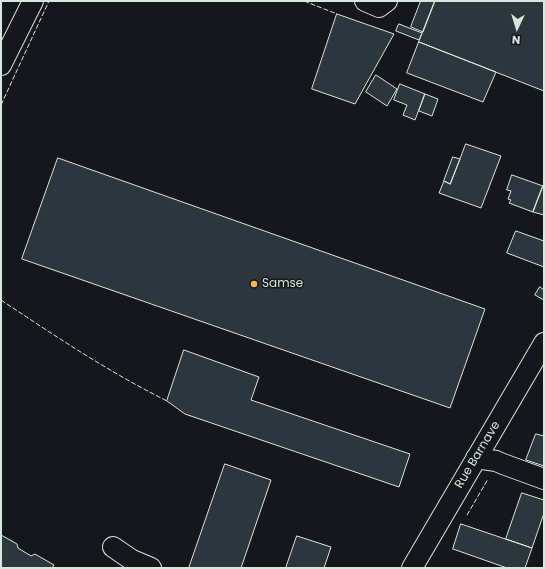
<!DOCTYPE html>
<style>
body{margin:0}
#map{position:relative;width:545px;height:569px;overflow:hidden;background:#14181c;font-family:Poppins,sans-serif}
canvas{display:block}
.frame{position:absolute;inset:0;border:2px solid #d8e6dc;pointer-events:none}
.north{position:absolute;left:497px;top:8px;width:40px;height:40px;-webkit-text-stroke:3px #14181c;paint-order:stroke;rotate:184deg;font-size:11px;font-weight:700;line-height:16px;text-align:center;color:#d8e6dc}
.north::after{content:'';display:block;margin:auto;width:14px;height:18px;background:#d8e6dc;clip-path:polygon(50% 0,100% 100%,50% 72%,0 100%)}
</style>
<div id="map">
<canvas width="545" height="569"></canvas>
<div class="frame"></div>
<div class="north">N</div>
</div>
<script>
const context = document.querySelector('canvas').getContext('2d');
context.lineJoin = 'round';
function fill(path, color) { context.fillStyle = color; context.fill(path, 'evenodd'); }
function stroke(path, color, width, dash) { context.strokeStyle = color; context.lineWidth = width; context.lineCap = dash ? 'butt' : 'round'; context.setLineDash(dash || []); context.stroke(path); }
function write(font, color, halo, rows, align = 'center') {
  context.font = font + ' Poppins,sans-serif'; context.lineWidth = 3; context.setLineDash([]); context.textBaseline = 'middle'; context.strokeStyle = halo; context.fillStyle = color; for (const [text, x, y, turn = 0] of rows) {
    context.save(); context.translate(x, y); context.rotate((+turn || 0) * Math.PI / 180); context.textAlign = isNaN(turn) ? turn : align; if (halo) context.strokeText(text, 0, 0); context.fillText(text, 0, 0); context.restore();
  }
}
const building = new Path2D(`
 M 421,1 L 435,1 L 423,32 L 411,27 Z
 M 435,1 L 544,1 L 544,91 L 419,42 Z
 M 337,14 L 394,34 L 355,104 L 312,89 Z
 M 399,24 L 422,33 L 419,40 L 396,31 Z
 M 419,42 L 496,72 L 483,102 L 407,73 Z
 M 376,75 L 397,89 L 387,106 L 366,92 Z
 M 400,84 L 425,94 L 415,120 L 403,115 L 407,105 L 394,100 Z
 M 425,94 L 438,99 L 432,116 L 419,111 Z
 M 466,144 L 501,156 L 481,208 L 439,193 L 444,181 L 450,184 Z
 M 453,157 L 460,159 L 450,184 L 444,181 Z
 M 58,158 L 485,309 L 450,408 L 22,259 Z
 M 512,175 L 543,186 L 533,212 L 509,203 L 511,200 L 508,199 L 511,191 L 507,190 Z
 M 543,186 L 544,187 L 544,215 L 533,212 Z
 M 516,231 L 544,241 L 544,267 L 507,253 Z
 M 540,287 L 544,290 L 544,300 L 535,295 Z
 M 184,350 L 259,377 L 251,400 L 410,454 L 399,487 L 185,414 L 167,401 Z
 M 536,434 L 544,436 L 544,466 L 526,460 Z
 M 225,464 L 271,480 L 241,568 L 189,568 Z
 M 522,493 L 544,500 L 544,513 L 532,548 L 506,539 Z
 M 461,524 L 532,548 L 525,568 L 507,568 L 453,549 Z
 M 1,535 L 17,544 L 18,548 L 31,556 L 35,554 L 54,565 L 52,568 L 1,568 Z
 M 297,536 L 331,547 L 324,568 L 286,568 Z`);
const minor = new Path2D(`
 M 365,1 L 379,7 L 387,1
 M 1,65 L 33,1
 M 476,458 L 496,461 L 503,464 L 544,479
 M 113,547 L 132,560 L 151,568
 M 412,568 L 544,343`);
const fence = new Path2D(`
 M 304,1 L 337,14
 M 1,105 L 49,1
 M 1,300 C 55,336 109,372 167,401
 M 467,515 L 488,479`);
const markers = [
 [254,284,4,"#ffb74d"]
];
const poiNames = [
 ["Samse",262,284]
];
const streetNames = [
 ["Rue Barnave",478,455,-59]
];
fill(building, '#2c363c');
stroke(building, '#d8e6dc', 1);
stroke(minor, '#d8e6dc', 22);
stroke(minor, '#14181c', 20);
stroke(fence, '#d8e6dc', 1, [5, 2]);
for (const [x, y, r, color] of markers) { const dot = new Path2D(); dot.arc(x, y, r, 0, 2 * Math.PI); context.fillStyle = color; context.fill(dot); stroke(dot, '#14181c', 1.5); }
write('12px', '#d8e6dc', '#14181c', poiNames, 'left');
write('12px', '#d8e6dc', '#14181c', streetNames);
</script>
